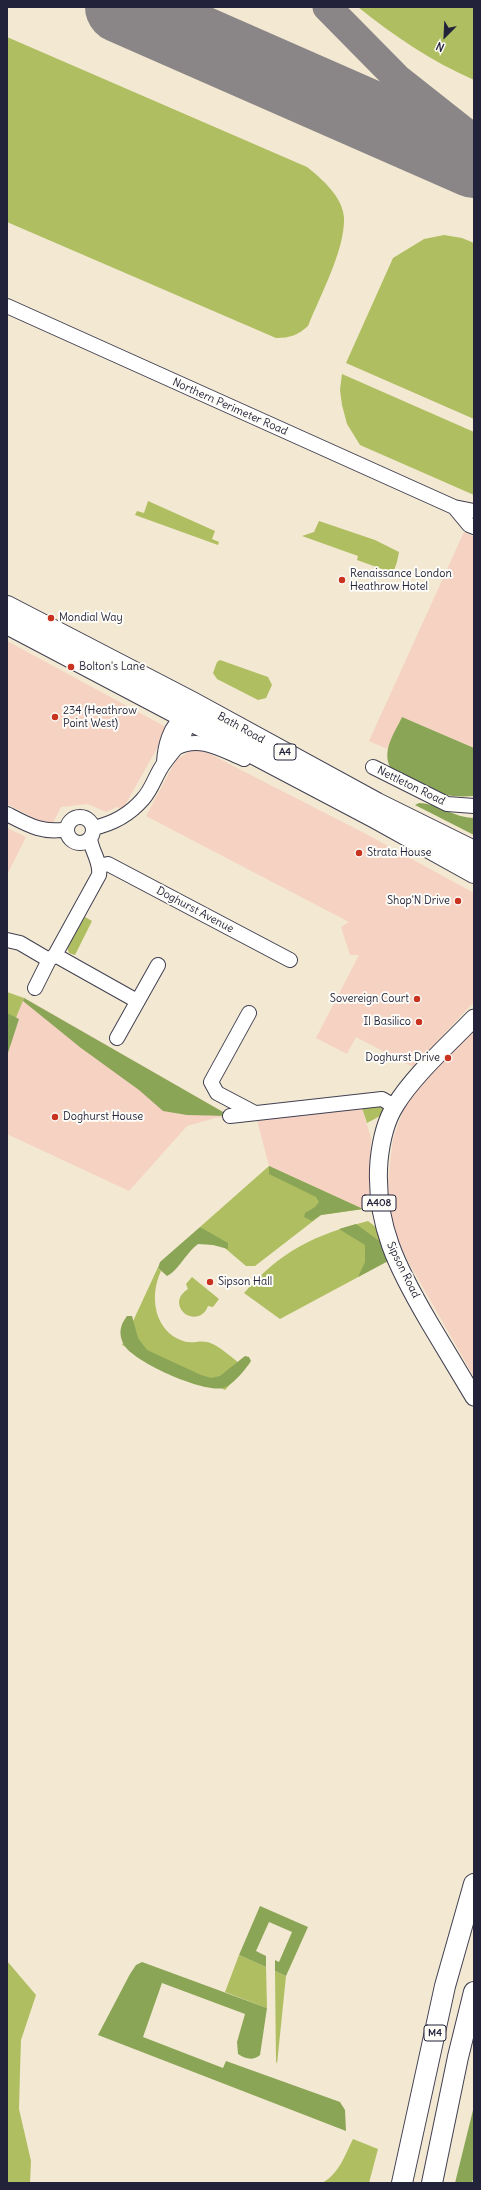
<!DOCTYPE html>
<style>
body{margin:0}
#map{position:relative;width:481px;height:2190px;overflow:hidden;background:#f3e8d1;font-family:Delius,sans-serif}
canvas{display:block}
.frame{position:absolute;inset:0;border:8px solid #22223b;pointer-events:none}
.north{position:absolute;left:425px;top:16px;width:40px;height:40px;-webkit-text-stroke:3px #fdfcf7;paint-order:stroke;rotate:204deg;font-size:11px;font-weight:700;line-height:16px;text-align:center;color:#22223b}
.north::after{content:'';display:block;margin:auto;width:14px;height:18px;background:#22223b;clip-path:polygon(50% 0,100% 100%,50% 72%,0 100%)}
</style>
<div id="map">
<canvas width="481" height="2190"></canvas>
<div class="frame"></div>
<div class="north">N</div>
</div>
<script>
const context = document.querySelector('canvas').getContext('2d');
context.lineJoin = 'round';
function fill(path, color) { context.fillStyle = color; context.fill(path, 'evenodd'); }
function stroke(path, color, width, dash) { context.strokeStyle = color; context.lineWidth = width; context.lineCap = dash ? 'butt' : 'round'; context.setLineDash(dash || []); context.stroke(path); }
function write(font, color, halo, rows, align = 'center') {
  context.font = font + ' Delius,sans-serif'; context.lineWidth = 4; context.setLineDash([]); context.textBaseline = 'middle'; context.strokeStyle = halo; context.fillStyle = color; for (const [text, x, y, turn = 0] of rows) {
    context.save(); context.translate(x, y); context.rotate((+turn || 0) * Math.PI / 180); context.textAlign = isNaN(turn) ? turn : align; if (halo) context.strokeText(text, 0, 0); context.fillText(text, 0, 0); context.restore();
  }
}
const built = new Path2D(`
 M 464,532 L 474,537 L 474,748 L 402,717 L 387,749 L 369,741 Z
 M 7,641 L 164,726 L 165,731 L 161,741 L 123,809 L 117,807 L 106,812 L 88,804 L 61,807 L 51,827 L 7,804 Z
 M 202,750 L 366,834 L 474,893 L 474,1002 L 413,1067 L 356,1037 L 347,1054 L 316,1038 L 359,955 L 350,955 L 341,927 L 349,922 L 146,816 L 176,760 L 190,751 Z
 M 7,828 L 26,837 L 7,875 Z
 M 23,997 L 230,1116 L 215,1118 L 187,1126 L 129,1191 L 7,1134 L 7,1037 Z
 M 474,1027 L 474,1377 L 409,1263 L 393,1229 L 390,1211 L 388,1181 L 393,1139 L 406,1102 Z
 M 361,1105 L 371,1138 L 369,1206 L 363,1209 L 269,1166 L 256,1116 Z`);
const green = new Path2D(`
 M 358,7 L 474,7 L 474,80 C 431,61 394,36 358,7 Z
 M 7,37 L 307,167 C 322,179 343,197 344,218 C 345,250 320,296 308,326 C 298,335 290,338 276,338 L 7,222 Z
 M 444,235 L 462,238 L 474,243 L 474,419 L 346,363 L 393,258 L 424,239 Z
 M 342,374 L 474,432 L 474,495 L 360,445 L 347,424 L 342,405 L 340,390 Z
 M 148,501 L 215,531 L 212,539 L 219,542 L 218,545 L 135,515 L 137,511 L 144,513 Z
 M 319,521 L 375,540 L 399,552 L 397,562 L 393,573 L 357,560 L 358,556 L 302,536 L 314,532 Z
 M 220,660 L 268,677 L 272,685 L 266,698 L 258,700 L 217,679 L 213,673 L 217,662 Z
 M 85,917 L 92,921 L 75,955 L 69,953 L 67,947 Z
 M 7,992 L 24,998 L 7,1040 Z
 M 375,1104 L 383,1109 L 380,1116 L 367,1123 L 361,1105 Z
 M 269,1166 L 363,1209 L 321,1215 L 255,1266 L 246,1266 L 200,1227 Z
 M 368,1221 L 377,1228 L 388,1261 L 280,1319 L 244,1293 C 281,1251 314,1235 368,1221 Z
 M 159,1265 L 158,1268 L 161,1271 C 149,1296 154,1331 183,1341 C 191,1344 200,1340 207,1342 C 218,1344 236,1361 245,1368 L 225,1390 L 122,1345 Z
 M 192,1277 L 219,1299 L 213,1307 L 208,1306 C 204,1317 193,1320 184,1313 C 176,1305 178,1295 188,1289 L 186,1284 Z
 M 239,1955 L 266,1967 L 267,2008 L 225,1992 Z
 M 7,1961 L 36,1995 L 21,2040 L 20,2071 L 19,2109 L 31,2161 L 30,2183 L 7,2183 Z
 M 275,1971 L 286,1976 L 277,2064 L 276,2061 Z
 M 353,2139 L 378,2149 L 369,2183 L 322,2183 C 339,2174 345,2155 353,2139 Z`);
const forest = new Path2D(`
 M 402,717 L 474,748 L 474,796 C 436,799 423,786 391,769 C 381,751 394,734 402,717 Z
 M 419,803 C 438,803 454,818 474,818 L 474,835 L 415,805 Z
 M 24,998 L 230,1116 L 187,1115 L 163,1111 L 139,1090 L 81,1048 L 23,1001 Z
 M 7,1013 L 19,1019 L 7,1056 Z
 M 269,1167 L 269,1166 L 363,1209 L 321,1215 L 312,1221 L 304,1217 L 305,1213 L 315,1207 L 319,1202 L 316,1197 L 269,1174 Z
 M 356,1224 L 382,1243 L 388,1261 L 358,1277 L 365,1262 L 365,1245 L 339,1229 Z
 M 200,1227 L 228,1243 L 228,1249 L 213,1245 L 198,1244 C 187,1252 177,1272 167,1276 L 158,1268 L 160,1262 Z
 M 127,1316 L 132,1316 L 138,1338 L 147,1350 L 201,1375 L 211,1378 L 220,1376 L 245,1356 L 249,1357 L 251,1361 C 246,1369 232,1386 223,1388 C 203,1393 134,1362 124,1345 C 118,1334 120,1325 127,1316 Z
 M 260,1906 L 308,1927 L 286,1976 L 275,1971 L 275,1960 L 279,1962 L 292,1932 L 269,1922 L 256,1951 L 266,1956 L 266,1967 L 239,1955 Z
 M 142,1962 L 267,2008 L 260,2055 C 253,2061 246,2059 238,2054 L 237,2042 L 245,2014 L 162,1983 L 143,2037 L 223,2068 L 226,2061 L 340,2102 L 345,2110 L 346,2131 L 98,2035 L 130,1974 L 136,1965 Z
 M 474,2106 L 474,2176 L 472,2183 L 455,2183 Z`);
const taxiway = new Path2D(`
 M 327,7 L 397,78 L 474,139`);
const runway = new Path2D(`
 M 121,7 L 474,162`);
const minor = new Path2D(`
 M 7,306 L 454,507 L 474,511
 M 454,507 L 469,525 L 474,527
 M 176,748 C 200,735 222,750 244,759
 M 164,762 C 165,746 170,725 184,717
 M 373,767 L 447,804 L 474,806
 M 7,814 C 28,825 43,834 67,829
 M67 830a13 13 0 1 1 26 0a13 13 0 1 1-26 0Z
 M 93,828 C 112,824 130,814 143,799 C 153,788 156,773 165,762 C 175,747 191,737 184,717
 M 100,866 L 108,864 L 290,960
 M 7,940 L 20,943 L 49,960
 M 55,955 L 137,1001
 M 35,988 L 49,960 L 55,955 L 99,875 C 101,862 92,852 90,839
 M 249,1013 L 211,1082 L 217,1093 L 255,1113
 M 117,1038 L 158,965
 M 230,1116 L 382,1099 L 394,1106`);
const major = new Path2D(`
 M 474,1018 C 449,1044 413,1076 395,1106 C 385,1122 381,1141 379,1161 C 374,1224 398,1269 429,1322 C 444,1347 459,1372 474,1397`);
const highway = new Path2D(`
 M 7,606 L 192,702 L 377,803 L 474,851
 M 7,624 L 375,818 L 474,873
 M 402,2183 L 445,1986 L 474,1884
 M 432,2183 L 458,2057 L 474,1992`);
const markers = [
 [342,580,4,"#c8321e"],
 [51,618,4,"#c8321e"],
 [71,667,4,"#c8321e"],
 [55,717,4,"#c8321e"],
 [359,853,4,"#c8321e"],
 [458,901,4,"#c8321e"],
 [417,999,4,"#c8321e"],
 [419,1022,4,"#c8321e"],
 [448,1058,4,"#c8321e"],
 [55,1117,4,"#c8321e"],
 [210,1282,4,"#c8321e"]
];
const shields = [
 [285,752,22],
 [379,1203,34],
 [435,2033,22]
];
const shieldNames = [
 ["A4",285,752],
 ["A408",379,1203],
 ["M4",435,2033]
];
const streetNames = [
 ["Northern Perimeter Road",230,407,24],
 ["Bath Road",241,728,29],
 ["Nettleton Road",411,786,26],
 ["Doghurst Avenue",195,910,28],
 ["Sipson Road",403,1270,64]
];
const poiNames = [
 ["Renaissance London",350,574],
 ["Heathrow Hotel",350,587],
 ["Mondial Way",59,618],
 ["Bolton's Lane",79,667],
 ["234 (Heathrow",63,711],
 ["Point West)",63,724],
 ["Strata House",367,853],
 ["Shop'N Drive",450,901,"right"],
 ["Sovereign Court",409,999,"right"],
 ["Il Basilico",411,1022,"right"],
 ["Doghurst Drive",440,1058,"right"],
 ["Doghurst House",63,1117],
 ["Sipson Hall",218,1282]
];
fill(built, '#f5d2c2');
fill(green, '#afbe61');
fill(forest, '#8ba557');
stroke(taxiway, '#8a8586', 29);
stroke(runway, '#8a8586', 72);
stroke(minor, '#414052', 16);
stroke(major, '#414052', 19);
stroke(highway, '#414052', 22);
stroke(minor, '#fff', 14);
stroke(major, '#fff', 17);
stroke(highway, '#fff', 20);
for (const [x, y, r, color] of markers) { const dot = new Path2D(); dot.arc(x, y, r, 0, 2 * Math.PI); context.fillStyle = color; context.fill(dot); stroke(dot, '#fdfcf7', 1.5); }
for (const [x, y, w] of shields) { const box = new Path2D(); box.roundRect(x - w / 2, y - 8, w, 16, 3); context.fillStyle = '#fdfcf7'; context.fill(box); stroke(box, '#22223b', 1); }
write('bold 10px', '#22223b', null, shieldNames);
write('11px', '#22223b', '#fdfcf7', streetNames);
write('11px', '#22223b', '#fdfcf7', poiNames, 'left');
</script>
